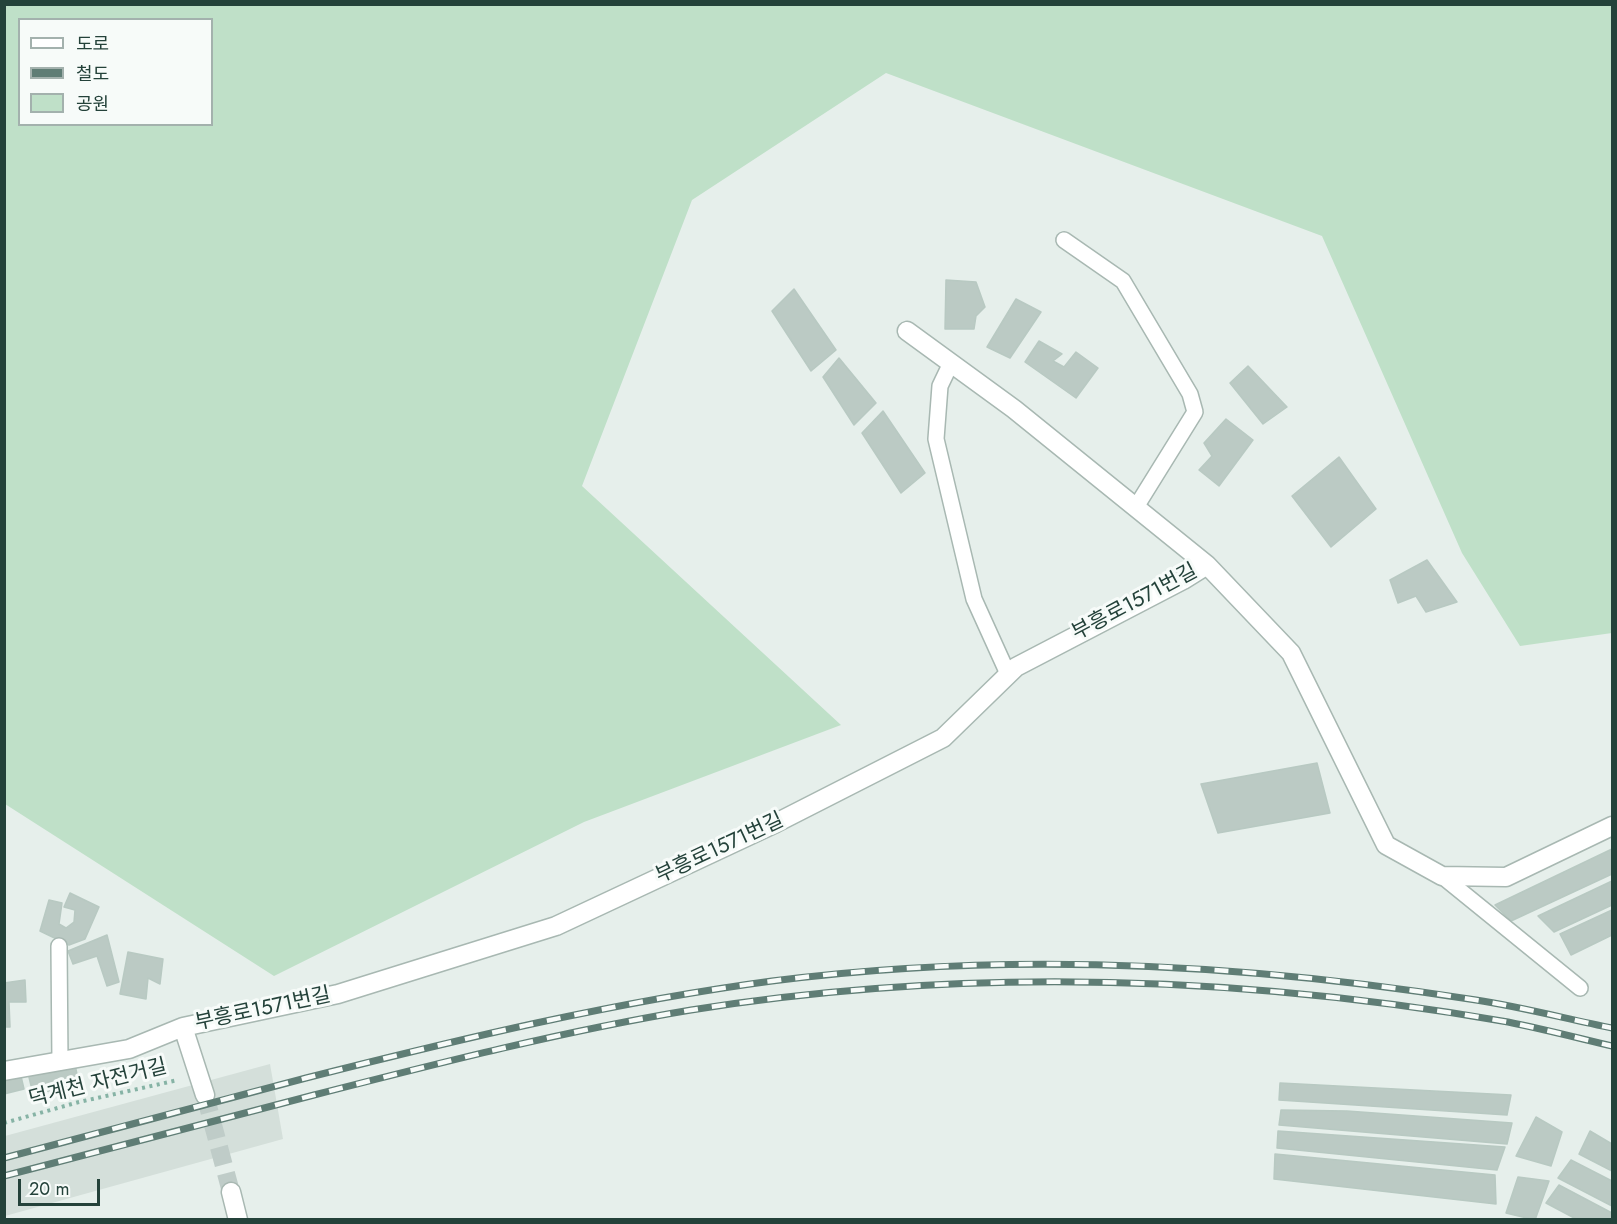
<!DOCTYPE html>
<meta charset="utf-8">
<style>
body{margin:0}
#map{position:relative;width:1617px;height:1224px;overflow:hidden;background:#e6efeb;font-family:Jost,"Noto Sans KR",sans-serif}
canvas{display:block}
.frame{position:absolute;inset:0;border:6px solid #24423a;pointer-events:none}
.legend{position:absolute;left:18px;top:18px;width:195px;height:108px;box-sizing:border-box;background:#f7fbf9;border:2px solid #a3b1ad;margin:0;padding:8px 10px;list-style:none;font-size:18px;color:#24423a}
.legend li{display:flex;align-items:center;gap:12px;height:30px}
.legend b{width:30px;border:2px solid #a3b1ad}
.scale{position:absolute;left:18px;top:1179px;width:82px;height:27px;box-sizing:border-box;border:3px solid #24423a;border-top:0;padding-left:8px;font-size:18px;line-height:21px;white-space:nowrap;color:#24423a;-webkit-text-stroke:4px #f7fbf9;paint-order:stroke}
</style>
<div id="map">
<canvas width="1617" height="1224"></canvas>
<div class="frame"></div>
<ul class="legend">
<li><b style="height:8px;background:#fff"></b>도로</li>
<li><b style="height:8px;background:#5f7d75"></b>철도</li>
<li><b style="height:16px;background:#bfe0c8"></b>공원</li>
</ul>
<div class="scale">20 m</div>
</div>
<script>
const context = document.querySelector('canvas').getContext('2d');
context.lineJoin = 'round';
function fill(path, color) { context.fillStyle = color; context.fill(path, 'evenodd'); }
function stroke(path, color, width, dash) { context.strokeStyle = color; context.lineWidth = width; context.lineCap = dash ? 'butt' : 'round'; context.setLineDash(dash || []); context.stroke(path); }
function write(font, color, halo, rows, align = 'center') {
  context.font = font + ' Jost,"Noto Sans KR",sans-serif'; context.lineWidth = 6; context.setLineDash([]); context.textBaseline = 'middle'; context.strokeStyle = halo; context.fillStyle = color; for (const [text, x, y, turn = 0] of rows) {
    context.save(); context.translate(x, y); context.rotate((+turn || 0) * Math.PI / 180); context.textAlign = isNaN(turn) ? turn : align; if (halo) context.strokeText(text, 0, 0); context.fillText(text, 0, 0); context.restore();
  }
}
const built = new Path2D(`
 M 270,1064 L 283,1139 L 5,1216 L 5,1136 Z`);
const green = new Path2D(`
 M 4,5 L 1612,5 L 1612,633 L 1520,646 L 1462,553 L 1322,236 L 886,73 L 692,200 L 582,486 L 841,725 L 584,822 L 274,976 L 5,804 ZM 20,20 L 212,20 L 212,124 L 20,124 Z`);
const building = new Path2D(`
 M 946,280 L 976,282 L 985,307 L 976,316 L 974,329 L 945,329 Z
 M 794,289 L 836,350 L 811,371 L 772,311 Z
 M 1016,299 L 1041,312 L 1010,358 L 987,347 Z
 M 1039,341 L 1062,354 L 1053,361 L 1064,367 L 1076,352 L 1098,368 L 1076,398 L 1025,362 Z
 M 839,358 L 876,403 L 854,425 L 823,377 Z
 M 1248,366 L 1287,407 L 1263,424 L 1230,383 Z
 M 883,411 L 925,473 L 901,493 L 862,433 Z
 M 1226,419 L 1253,440 L 1219,486 L 1199,470 L 1212,456 L 1204,443 Z
 M 1339,457 L 1376,509 L 1331,547 L 1292,496 Z
 M 1427,560 L 1457,602 L 1426,612 L 1416,596 L 1398,603 L 1390,580 Z
 M 1317,763 L 1330,813 L 1218,833 L 1201,784 Z
 M 1612,849 L 1612,874 L 1511,921 L 1495,905 Z
 M 1612,881 L 1612,905 L 1554,932 L 1538,916 Z
 M 70,893 L 99,907 L 85,939 L 69,945 L 40,931 L 49,900 L 62,903 L 59,924 L 66,928 L 74,922 L 75,910 L 64,907 Z
 M 1612,910 L 1612,935 L 1571,955 L 1560,934 Z
 M 107,935 L 119,982 L 107,986 L 97,956 L 73,964 L 68,951 Z
 M 128,952 L 163,959 L 160,984 L 148,978 L 146,999 L 120,994 Z
 M 25,980 L 26,1002 L 9,1002 L 10,1027 L 4,1027 L 4,983 Z
 M 75,1064 L 79,1085 L 33,1094 L 28,1073 Z
 M 20,1072 L 24,1089 L 4,1094 L 4,1076 Z
 M 1280,1083 L 1511,1095 L 1507,1115 L 1279,1100 Z
 M 1281,1110 L 1347,1111 L 1512,1123 L 1507,1144 L 1279,1125 Z
 M 1536,1117 L 1562,1132 L 1551,1166 L 1516,1156 Z
 M 1278,1131 L 1505,1147 L 1497,1170 L 1277,1148 Z
 M 1590,1131 L 1612,1144 L 1612,1171 L 1579,1154 Z
 M 1275,1154 L 1495,1175 L 1496,1204 L 1274,1179 Z
 M 1571,1160 L 1612,1181 L 1612,1206 L 1558,1178 Z
 M 1518,1177 L 1549,1181 L 1535,1220 L 1506,1213 Z
 M 1559,1185 L 1612,1213 L 1612,1220 L 1578,1220 L 1546,1203 Z`);
const minorTunnel = new Path2D(`
 M 205,1095 L 231,1192`);
const path = new Path2D(`
 M 4,1123 L 79,1102 L 178,1080`);
const service = new Path2D(`
 M 1064,240 L 1123,281 L 1190,394 L 1195,412 L 1136,507
 M 951,363 L 940,386 L 936,439 L 974,599 L 1008,674
 M 1442,876 L 1580,988
 M 59,946 L 60,1062`);
const minor = new Path2D(`
 M 907,331 L 1014,409 L 1207,565 L 1291,653 L 1386,845 L 1442,876 L 1506,877 L 1612,826
 M 183,1027 L 338,994 L 556,926 L 776,823 L 943,738 L 1016,667 L 1183,580 L 1207,565
 M 4,1071 L 129,1049 L 183,1027 L 205,1095
 M 231,1192 L 238,1220`);
const rail = new Path2D(`
 M 4,1158 C 105,1131 206,1104 306,1078 C 460,1039 614,1002 772,981 C 1006,951 1243,963 1476,1000 C 1522,1007 1567,1019 1612,1028
 M 4,1176 C 108,1149 211,1122 314,1095 C 439,1063 564,1031 691,1010 C 963,967 1237,975 1508,1022 C 1543,1029 1578,1038 1612,1046`);
const streetNames = [
 ["부흥로1571번길",1135,603,-28],
 ["부흥로1571번길",720,849,-25],
 ["부흥로1571번길",263,1010,-12],
 ["덕계천 자전거길",98,1084,-14]
];
fill(built, '#d4dfda');
fill(green, '#bfe0c8');
fill(building, '#bbcac4');
stroke(building, '#b8c9c2', 1.5);
stroke(minorTunnel, '#bfccc8', 18, [18, 9]);
stroke(service, '#a8b8b2', 18);
stroke(minor, '#a8b8b2', 21);
stroke(path, '#86b3a5', 4, [3, 4.5]);
stroke(service, '#fff', 15);
stroke(minor, '#fff', 18);
stroke(rail, '#5f7d75', 7);
stroke(rail, '#f7fbf9', 4.5, [14]);
write('21px', '#24423a', '#f7fbf9', streetNames);
</script>
